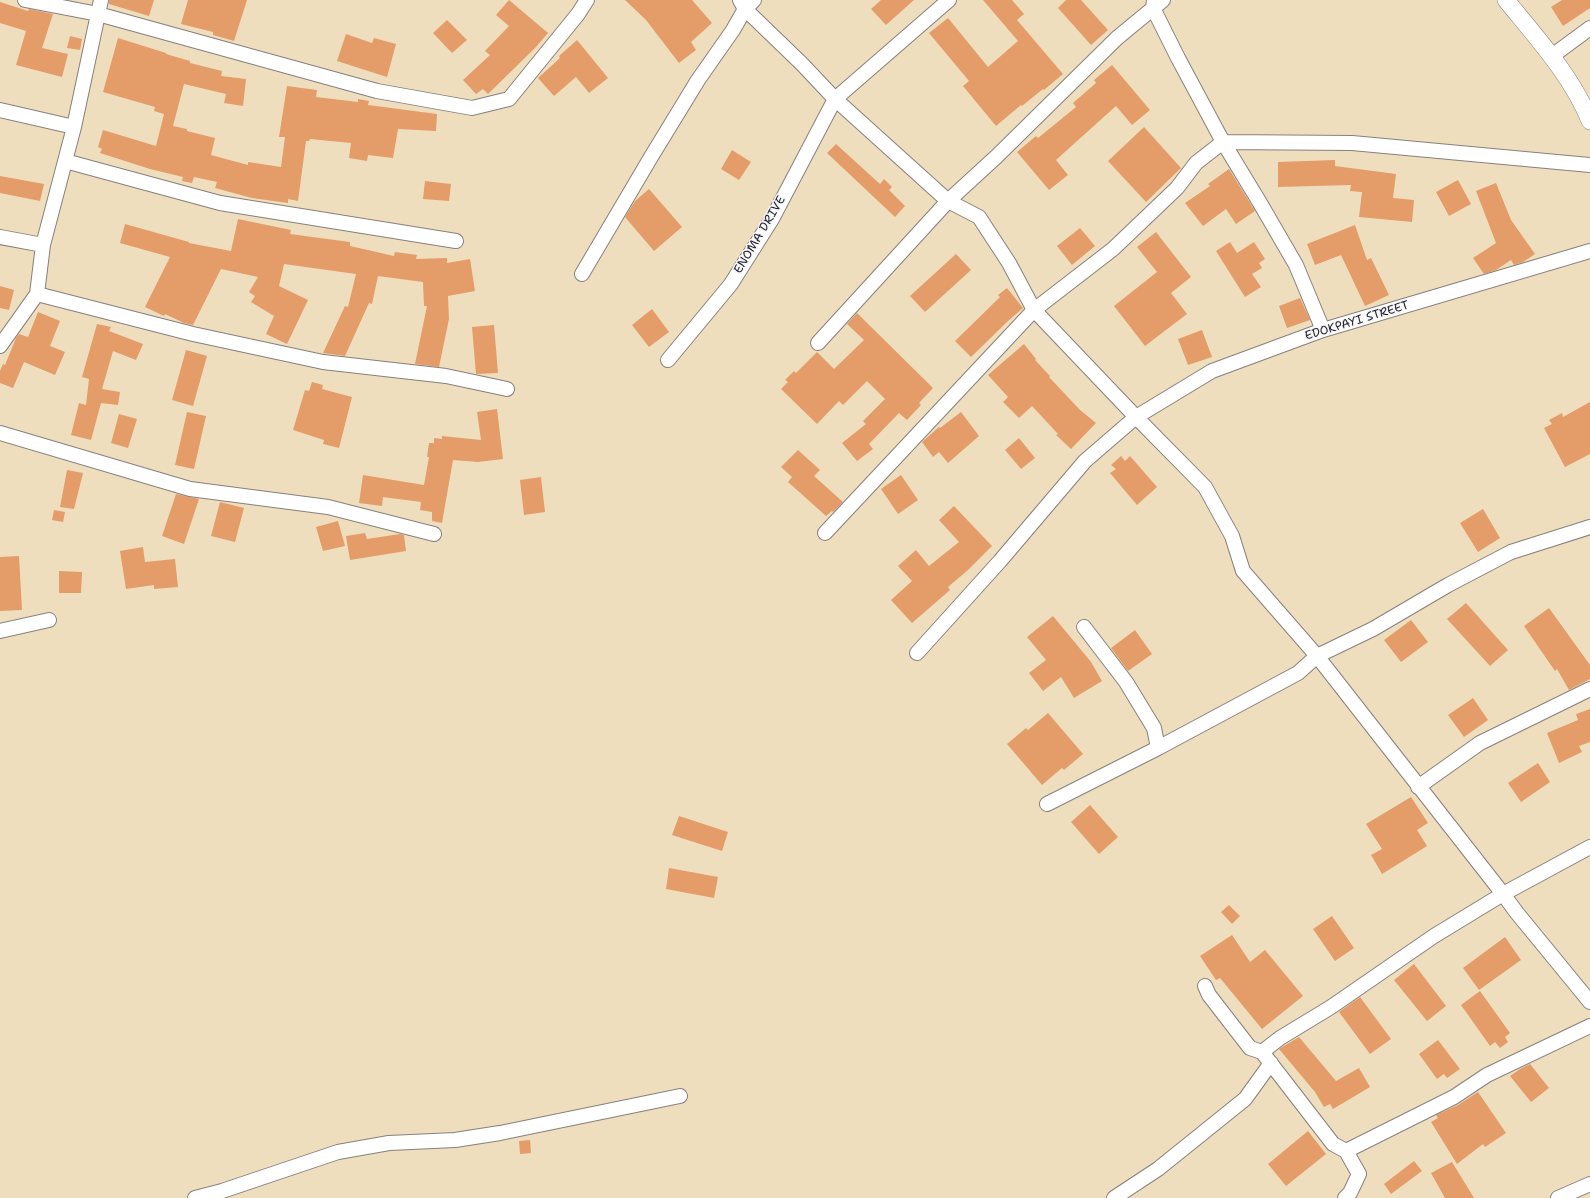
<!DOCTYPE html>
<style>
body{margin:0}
canvas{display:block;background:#eedebe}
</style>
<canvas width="1590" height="1198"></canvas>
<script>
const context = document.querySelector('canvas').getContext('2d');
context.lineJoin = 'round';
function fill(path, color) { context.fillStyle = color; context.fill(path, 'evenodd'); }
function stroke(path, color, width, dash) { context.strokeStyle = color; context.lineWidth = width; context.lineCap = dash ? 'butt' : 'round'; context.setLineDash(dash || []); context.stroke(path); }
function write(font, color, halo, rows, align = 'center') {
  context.font = font + ' "Shantell Sans",sans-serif'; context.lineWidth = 3; context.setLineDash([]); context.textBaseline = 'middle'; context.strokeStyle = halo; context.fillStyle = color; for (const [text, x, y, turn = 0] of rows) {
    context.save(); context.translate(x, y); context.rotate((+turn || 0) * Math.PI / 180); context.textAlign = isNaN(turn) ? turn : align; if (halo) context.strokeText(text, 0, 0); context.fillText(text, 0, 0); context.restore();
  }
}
const building = new Path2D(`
 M 109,0 L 154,0 L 149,16 L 109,4 Z
 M 188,0 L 247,0 L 234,41 L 213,35 L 213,32 L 181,24 Z
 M 509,0 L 548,33 L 535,48 L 488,94 L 483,89 L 476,94 L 463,80 L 490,55 L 485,51 L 509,26 L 496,15 Z
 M 625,0 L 692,0 L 712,23 L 691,42 L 696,50 L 679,63 L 646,20 Z
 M 881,0 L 914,0 L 886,25 L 871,9 Z
 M 983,0 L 1012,0 L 1024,14 L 1017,20 L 1063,74 L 1044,90 L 1043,89 L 1022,106 L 1021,105 L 996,126 L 963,86 L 969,81 L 929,33 L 948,18 L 988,67 L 1018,41 Z
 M 1066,0 L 1081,0 L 1108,30 L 1091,45 L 1058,8 Z
 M 1562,0 L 1590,0 L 1590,8 L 1563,26 L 1551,7 Z
 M 0,2 L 28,11 L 29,9 L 53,14 L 42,48 L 68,54 L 62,77 L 16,65 L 26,31 L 0,23 Z
 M 447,20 L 467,40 L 452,53 L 433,33 Z
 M 346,34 L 372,43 L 374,38 L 396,44 L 387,77 L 337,61 Z
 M 70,36 L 82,39 L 80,50 L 67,48 Z
 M 118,38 L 166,53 L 166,54 L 190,61 L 190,63 L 222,71 L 221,76 L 246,79 L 243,106 L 224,103 L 226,94 L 184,84 L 173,126 L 187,129 L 187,131 L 215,138 L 211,155 L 248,165 L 248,162 L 281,167 L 285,137 L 279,137 L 287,86 L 317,90 L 316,97 L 358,102 L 358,99 L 369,101 L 368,105 L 437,114 L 436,131 L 398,129 L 393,158 L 368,155 L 367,161 L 349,158 L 351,143 L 310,139 L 309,141 L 306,141 L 298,201 L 288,199 L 288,203 L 252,198 L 215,188 L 217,182 L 194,177 L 192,183 L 182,181 L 183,177 L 150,169 L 100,153 L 102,149 L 98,147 L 103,130 L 156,146 L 164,114 L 154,111 L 155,107 L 103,92 Z
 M 577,40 L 608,78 L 589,93 L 576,77 L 554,96 L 538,78 L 560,58 L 559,56 Z
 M 1112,65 L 1150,110 L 1132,125 L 1116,106 L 1056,160 L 1068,175 L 1049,190 L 1017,152 L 1036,136 L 1038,138 L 1076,107 L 1073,103 L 1096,83 L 1094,80 Z
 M 1144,127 L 1181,168 L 1146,202 L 1108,161 Z
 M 836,144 L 880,184 L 884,179 L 892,187 L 889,190 L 905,206 L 895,217 L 827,153 Z
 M 732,150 L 751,162 L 739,180 L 721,169 Z
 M 1335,160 L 1335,166 L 1396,174 L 1393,198 L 1414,200 L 1412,222 L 1359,217 L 1362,192 L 1350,191 L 1351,185 L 1278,187 L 1278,162 Z
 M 1229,169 L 1255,211 L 1236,224 L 1226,209 L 1203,226 L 1185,203 L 1210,186 L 1208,184 Z
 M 0,176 L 44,184 L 40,201 L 0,193 Z
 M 1458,180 L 1471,204 L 1449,216 L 1436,192 Z
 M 425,181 L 451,184 L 449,201 L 423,199 Z
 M 1496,183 L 1511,220 L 1535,254 L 1523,262 L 1514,265 L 1511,260 L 1496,270 L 1484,274 L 1473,258 L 1496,243 L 1476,191 Z
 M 649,189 L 682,227 L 654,251 L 625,217 L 635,201 Z
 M 238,219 L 291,230 L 290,234 L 350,242 L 350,246 L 394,256 L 395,252 L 417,255 L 416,259 L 447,258 L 447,263 L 470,259 L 475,291 L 448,296 L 449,319 L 439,367 L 415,364 L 427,306 L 424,306 L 423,282 L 378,276 L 372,304 L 369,303 L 345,356 L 323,353 L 345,306 L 348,307 L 356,274 L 284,264 L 279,286 L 308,300 L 287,344 L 266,334 L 274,316 L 251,302 L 255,296 L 249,292 L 258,277 L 221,269 L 193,325 L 184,323 L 165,314 L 164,316 L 145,307 L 170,257 L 120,243 L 125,224 L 189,242 L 189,243 L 231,251 Z
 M 1355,225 L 1367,260 L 1371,258 L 1389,295 L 1365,306 L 1341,255 L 1315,265 L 1307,244 Z
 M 1080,228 L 1095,246 L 1072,265 L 1057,246 Z
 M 1156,232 L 1191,277 L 1171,293 L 1187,314 L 1145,346 L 1114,306 L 1157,272 L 1137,247 Z
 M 1230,242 L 1237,253 L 1254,242 L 1265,259 L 1259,263 L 1262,268 L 1252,274 L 1261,287 L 1245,297 L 1216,251 Z
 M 956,254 L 971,270 L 925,312 L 910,296 Z
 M 0,286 L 14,290 L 9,310 L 0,308 Z
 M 1007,288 L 1023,308 L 1008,321 L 971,357 L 955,341 L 1000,297 L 998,295 Z
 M 1300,298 L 1310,320 L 1287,328 L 1279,306 Z
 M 652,309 L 669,332 L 649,347 L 632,325 Z
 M 38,312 L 60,321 L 50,346 L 65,352 L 55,375 L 24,362 L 13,388 L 0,383 L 0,371 L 3,364 L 5,365 L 16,338 L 19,334 L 28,337 Z
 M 857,313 L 933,388 L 919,403 L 921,405 L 907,420 L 899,413 L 869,444 L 873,449 L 857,461 L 842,443 L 866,424 L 863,421 L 885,399 L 867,381 L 843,405 L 839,401 L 817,424 L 781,389 L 788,382 L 785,380 L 794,371 L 796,373 L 817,352 L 834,369 L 864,340 L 847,324 Z
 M 97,324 L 111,327 L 109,331 L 143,344 L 136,360 L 113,351 L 102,389 L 120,392 L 118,405 L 101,403 L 91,440 L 71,435 L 79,403 L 86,405 L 89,379 L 82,377 Z
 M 494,325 L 498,373 L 476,374 L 472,327 Z
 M 1202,330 L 1212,357 L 1188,365 L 1178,339 Z
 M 1024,344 L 1036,359 L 1035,360 L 1050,376 L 1049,377 L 1080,410 L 1096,423 L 1071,449 L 1056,435 L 1058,434 L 1032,406 L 1019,418 L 1003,402 L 1008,397 L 988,375 Z
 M 186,350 L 207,356 L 193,406 L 172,400 Z
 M 312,382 L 323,385 L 322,389 L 352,397 L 339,448 L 323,444 L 324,440 L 293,430 L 305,390 L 309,391 Z
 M 1590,402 L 1590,454 L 1565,467 L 1544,428 L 1552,424 L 1549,420 L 1562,413 L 1563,417 Z
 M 497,409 L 503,459 L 478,462 L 453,460 L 442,523 L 432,521 L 432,512 L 420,510 L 421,502 L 383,497 L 382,506 L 359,503 L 363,475 L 424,485 L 429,457 L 427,457 L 429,443 L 434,443 L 434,438 L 442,439 L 442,436 L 481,440 L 477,412 Z
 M 187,412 L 206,416 L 194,469 L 175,465 Z
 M 961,412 L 979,436 L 948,463 L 939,452 L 933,457 L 922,442 L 939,427 L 940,428 Z
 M 119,414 L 137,419 L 128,448 L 111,443 Z
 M 1019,438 L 1035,458 L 1021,469 L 1005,450 Z
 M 798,450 L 820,470 L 814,476 L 843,502 L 833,512 L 832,511 L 826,516 L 788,482 L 792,477 L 781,467 Z
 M 1121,456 L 1125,461 L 1130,456 L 1157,487 L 1137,505 L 1110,473 L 1116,469 L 1111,465 Z
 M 67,470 L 83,473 L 74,509 L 60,507 Z
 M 901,475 L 918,500 L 898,514 L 881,489 Z
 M 541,477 L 545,512 L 524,515 L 520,480 Z
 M 176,494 L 199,499 L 184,544 L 162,536 Z
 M 220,502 L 244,508 L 235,542 L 211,536 Z
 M 954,506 L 992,546 L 968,570 L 948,587 L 950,590 L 912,623 L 891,600 L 912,581 L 898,566 L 916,550 L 929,566 L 959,542 L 939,520 Z
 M 1483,509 L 1500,538 L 1478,552 L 1460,523 Z
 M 54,510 L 65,512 L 63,522 L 52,520 Z
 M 338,521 L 345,546 L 323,551 L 316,527 Z
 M 365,533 L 367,539 L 400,534 L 404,535 L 406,551 L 350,560 L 346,536 Z
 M 143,547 L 145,562 L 175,559 L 178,587 L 154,589 L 154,585 L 126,589 L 120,551 Z
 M 19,556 L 22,610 L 0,611 L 0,557 Z
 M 59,571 L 82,572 L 81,593 L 59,593 Z
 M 1466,603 L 1508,650 L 1490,666 L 1447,619 Z
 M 1549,608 L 1590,665 L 1590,679 L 1569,690 L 1557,669 L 1555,671 L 1524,626 Z
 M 1053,616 L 1091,662 L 1102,681 L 1074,698 L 1061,677 L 1043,691 L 1029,673 L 1046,660 L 1027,637 Z
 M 1411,620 L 1428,642 L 1401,662 L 1384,640 Z
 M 1135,630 L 1152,654 L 1128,671 L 1111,648 Z
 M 1473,698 L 1488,720 L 1464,737 L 1448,715 Z
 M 1590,709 L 1590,742 L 1579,746 L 1582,752 L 1559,763 L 1547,733 L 1578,720 L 1576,714 Z
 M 1048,713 L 1083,754 L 1064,770 L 1062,768 L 1042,785 L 1007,744 L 1026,728 L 1028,730 Z
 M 1538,763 L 1550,782 L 1521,802 L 1508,783 Z
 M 1411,797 L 1428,823 L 1417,830 L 1427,846 L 1382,874 L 1371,855 L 1382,849 L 1366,824 Z
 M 1090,805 L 1118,837 L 1099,854 L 1071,822 Z
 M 679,816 L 728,832 L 722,851 L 672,835 Z
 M 669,868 L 718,877 L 714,898 L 666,889 Z
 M 1229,905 L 1240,916 L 1232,924 L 1221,912 Z
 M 1332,916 L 1354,948 L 1335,961 L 1313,929 Z
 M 1232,935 L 1250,962 L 1265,950 L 1303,996 L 1262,1029 L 1220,978 L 1216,980 L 1200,956 Z
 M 1505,937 L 1521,960 L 1479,990 L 1463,968 Z
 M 1414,964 L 1446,1006 L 1427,1021 L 1394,980 Z
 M 1480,991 L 1510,1033 L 1505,1037 L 1508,1042 L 1500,1048 L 1495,1042 L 1490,1046 L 1461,1005 Z
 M 1360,997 L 1391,1039 L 1370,1054 L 1339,1012 Z
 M 1299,1037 L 1336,1081 L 1359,1068 L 1370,1087 L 1333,1109 L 1330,1104 L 1324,1107 L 1315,1092 L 1279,1049 Z
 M 1438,1040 L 1460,1069 L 1447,1078 L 1444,1074 L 1437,1079 L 1419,1054 Z
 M 1530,1064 L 1549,1088 L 1531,1102 L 1510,1076 L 1520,1069 Z
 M 1478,1092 L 1506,1133 L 1485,1147 L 1483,1144 L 1457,1164 L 1431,1122 L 1438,1118 L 1436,1115 L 1458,1105 Z
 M 1308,1131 L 1326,1154 L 1286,1186 L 1268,1164 Z
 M 530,1140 L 531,1153 L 520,1154 L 519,1141 Z
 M 1414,1161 L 1422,1171 L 1391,1194 L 1384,1184 Z
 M 1452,1162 L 1474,1198 L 1445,1198 L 1431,1173 Z`);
const minor = new Path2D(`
 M 25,0 L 98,14 L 377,91 L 472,108 L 509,99 L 578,14 L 587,0
 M 740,0 L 745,9 L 802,64 L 835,99 L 948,201 L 979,217 L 1009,263 L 1034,310 L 1136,417 L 1205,487 L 1232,536 L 1243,571 L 1317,656 L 1503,894 L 1517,913 L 1590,1002
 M 1154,0 L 1153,8 L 1178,58 L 1223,142 L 1260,203 L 1296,265 L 1323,330
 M 1552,56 L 1590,28
 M 0,110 L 74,127
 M 65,161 L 220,203 L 456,241
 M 0,237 L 43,245
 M 582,274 L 651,157 L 698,80 L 733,30 L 745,9 L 754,0
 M 37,294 L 193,334 L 323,362 L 446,376 L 507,389
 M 818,343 L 948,201 L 996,157 L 1117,38 L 1163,0
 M 0,346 L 37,294 L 43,245 L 74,127 L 101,0
 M 668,360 L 731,284 L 772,219 L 835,99 L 949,0
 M 0,433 L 190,489 L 328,507 L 434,534
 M 825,533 L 1034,310 L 1113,249 L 1177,188 L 1196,163 L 1223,142 L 1352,143 L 1590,165
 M 1084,627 L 1126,682 L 1154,728 L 1158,748
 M 0,631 L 49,620
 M 917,653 L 1000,561 L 1085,461 L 1136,417 L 1212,371 L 1323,330 L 1590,251
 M 1418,787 L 1480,743 L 1590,689
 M 1047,804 L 1158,748 L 1298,673 L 1317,656 L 1373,629 L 1448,585 L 1511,552 L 1590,527
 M 1205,986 L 1209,995 L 1250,1048 L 1262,1052 L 1333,1144 L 1346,1151 L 1359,1174 L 1350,1193 L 1345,1198
 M 1262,1052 L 1280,1038 L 1331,1007 L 1434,936 L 1503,894 L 1590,847
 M 1346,1151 L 1454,1097 L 1487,1075 L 1590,1026
 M 195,1198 L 222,1191 L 338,1152 L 389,1143 L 455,1140 L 500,1133 L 680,1096
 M 1114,1198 L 1158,1169 L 1245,1099 L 1271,1063
 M 1558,1198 L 1590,1184`);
const tertiary = new Path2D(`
 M 1506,0 C 1536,37 1572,76 1590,121`);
const streetNames = [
 ["ENOMA DRIVE",760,235,-59],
 ["EDOKPAYI STREET",1357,321,-17]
];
fill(building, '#e49c68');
stroke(minor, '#88807c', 16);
stroke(tertiary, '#88807c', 18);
stroke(minor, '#fff', 14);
stroke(tertiary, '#fff', 17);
write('12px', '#22223b', '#f6f6f2', streetNames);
</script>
